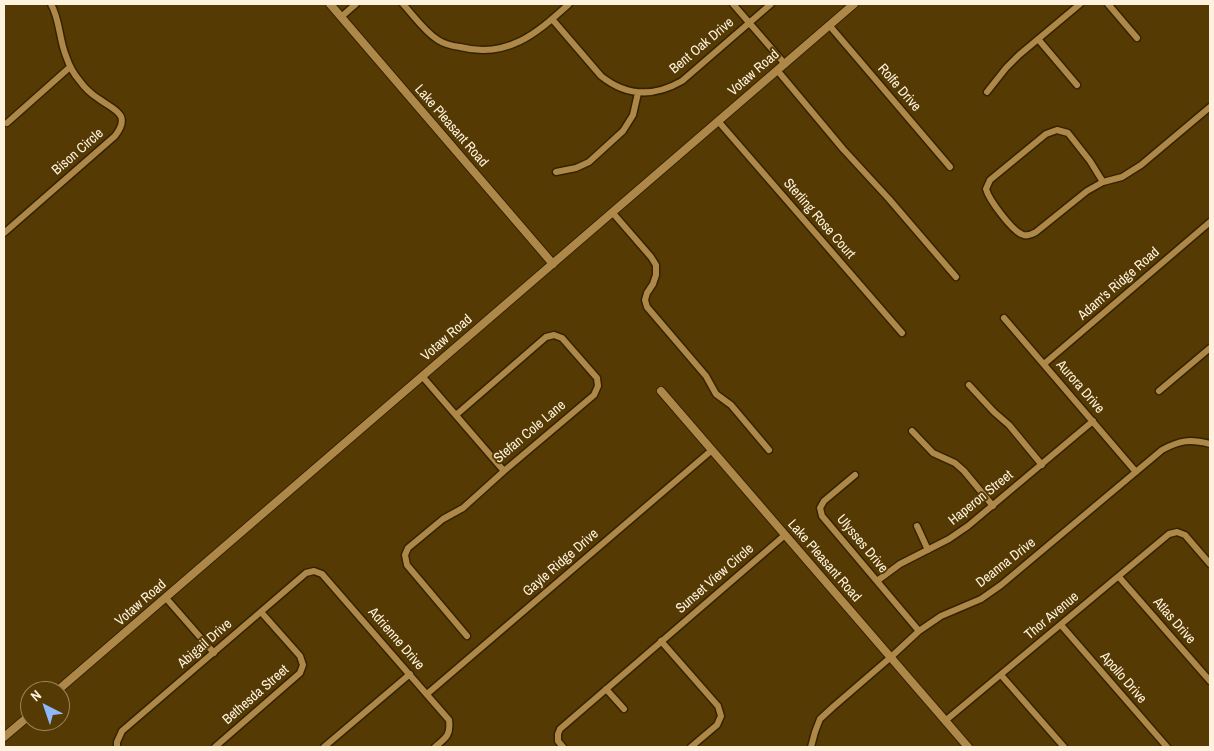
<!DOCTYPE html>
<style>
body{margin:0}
#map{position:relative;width:1214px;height:751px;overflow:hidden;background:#553a04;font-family:"Archivo Narrow",sans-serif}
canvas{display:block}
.frame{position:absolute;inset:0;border:5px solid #fef2df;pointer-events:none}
.north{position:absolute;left:20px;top:681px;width:50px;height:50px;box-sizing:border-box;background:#553a04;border:1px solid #99845c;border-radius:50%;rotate:319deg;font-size:14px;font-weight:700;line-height:20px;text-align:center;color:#fef2df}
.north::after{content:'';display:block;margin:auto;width:18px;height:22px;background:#8db9fc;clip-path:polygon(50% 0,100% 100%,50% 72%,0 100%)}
</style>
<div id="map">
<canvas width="1214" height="751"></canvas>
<div class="frame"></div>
<div class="north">N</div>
</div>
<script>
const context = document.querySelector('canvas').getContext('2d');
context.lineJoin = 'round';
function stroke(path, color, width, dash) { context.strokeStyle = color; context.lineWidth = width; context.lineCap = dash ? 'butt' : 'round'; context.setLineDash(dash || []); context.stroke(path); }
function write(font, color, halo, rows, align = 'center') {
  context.font = font + ' "Archivo Narrow",sans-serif'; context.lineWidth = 4; context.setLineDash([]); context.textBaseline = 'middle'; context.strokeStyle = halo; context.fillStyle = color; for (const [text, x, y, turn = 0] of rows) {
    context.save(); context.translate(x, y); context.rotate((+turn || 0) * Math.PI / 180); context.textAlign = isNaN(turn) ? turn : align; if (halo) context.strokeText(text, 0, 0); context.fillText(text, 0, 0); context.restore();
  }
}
const minor = new Path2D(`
 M 403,4 C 414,16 424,31 438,40 C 444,44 453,46 460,47 C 507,59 536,34 569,4
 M 733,4 L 784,63
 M 1108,4 L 1137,38
 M 341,17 L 356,4
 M 552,19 L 601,76 C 627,97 654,97 682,81 L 771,4
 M 829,25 L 950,167
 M 1038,39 L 1077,85
 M 777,70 L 843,149 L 889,199 L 956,277
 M 987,92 L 1006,68 L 1019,55 L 1080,4
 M 718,121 L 902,333
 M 7,123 L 70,67
 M 556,172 L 576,168 L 589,162 L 623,131 L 633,115 L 638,93
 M 1103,182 L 1090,161 L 1068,133 L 1057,130 L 1046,134 L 990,180 L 986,189 C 989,200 1011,229 1021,234 C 1026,237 1031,235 1036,232 L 1087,191 L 1103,182 L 1122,177 L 1141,165 L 1210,107
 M 612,212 L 651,257 L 656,265 L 656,275 L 653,284 L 647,293 L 645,300 L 647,307 L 706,376 L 716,394 L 731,405 L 769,450
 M 4,233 L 115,136 C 132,114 114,110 99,99 C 91,94 84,87 79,80 C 73,73 69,65 66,56 C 59,39 60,20 51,4
 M 1004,318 L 1136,472
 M 1044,364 L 1210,222
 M 422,376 L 504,471
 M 969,385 L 994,412 L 1009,425 L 1042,465
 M 1159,391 L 1210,348
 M 456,415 L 546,337 L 554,335 L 562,338 L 597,378 L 598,386 L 594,395 L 504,471 L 463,508 L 443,519 L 408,548 L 405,555 L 407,565 L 467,636
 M 912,431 L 933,453 L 955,463 L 964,471 L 993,506
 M 855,475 L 824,501 L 820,508 L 822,516 L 919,631
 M 917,526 L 928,550
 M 1119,577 L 1210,681
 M 877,581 L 900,564 L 949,539 L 968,526 L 1093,421
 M 166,598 L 214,653
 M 1061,625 L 1167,747
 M 661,641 L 718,706 L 721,716 L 717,725 L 691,747
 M 1001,675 L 1064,747
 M 606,689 L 624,709
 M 427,694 L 712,450
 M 945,721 L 1169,534 L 1177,532 L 1185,535 L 1210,564
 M 117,747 L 117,742 L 122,731 L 306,573 L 314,571 L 322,574 L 449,720 C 451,735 446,738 435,747
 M 215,747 L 300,673 L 303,665 L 300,656 L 261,612
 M 324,747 L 410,674
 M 563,747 L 558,741 L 558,734 L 560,729 L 785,535
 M 811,747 L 815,732 L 820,719 L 833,707 L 891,657 L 919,631 L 941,616 L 981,599 L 1001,585 L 1162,450 C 1180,440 1190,439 1210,444`);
const tertiary = new Path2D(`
 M 330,4 L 553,264
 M 661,391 L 968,747
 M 57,691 L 854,4
 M 4,737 L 30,715`);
const streetNames = [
 ["Bent Oak Drive",702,46,-40],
 ["Votaw Road",754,73,-41],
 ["Rolfe Drive",899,88,49],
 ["Lake Pleasant Road",451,126,49],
 ["Bison Circle",78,152,-41],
 ["Sterling Rose Court",819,219,49],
 ["Adam's Ridge Road",1119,284,-41],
 ["Votaw Road",447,338,-41],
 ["Aurora Drive",1080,387,49],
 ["Stefan Cole Lane",530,432,-40],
 ["Haperon Street",981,498,-39],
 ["Ulysses Drive",862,544,50],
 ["Lake Pleasant Road",824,561,49],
 ["Gayle Ridge Drive",561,563,-41],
 ["Deanna Drive",1006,563,-38],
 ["Sunset View Circle",715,579,-41],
 ["Votaw Road",141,603,-41],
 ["Thor Avenue",1052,616,-40],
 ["Atlas Drive",1174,621,49],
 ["Adrienne Drive",396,639,49],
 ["Abigail Drive",205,644,-41],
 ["Apollo Drive",1123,678,49],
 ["Bethesda Street",256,695,-41]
];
stroke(minor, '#352300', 9);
stroke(tertiary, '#352300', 10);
stroke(minor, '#ad8848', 6);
stroke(tertiary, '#ad8848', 8);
write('14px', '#fef2df', '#553a04', streetNames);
</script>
